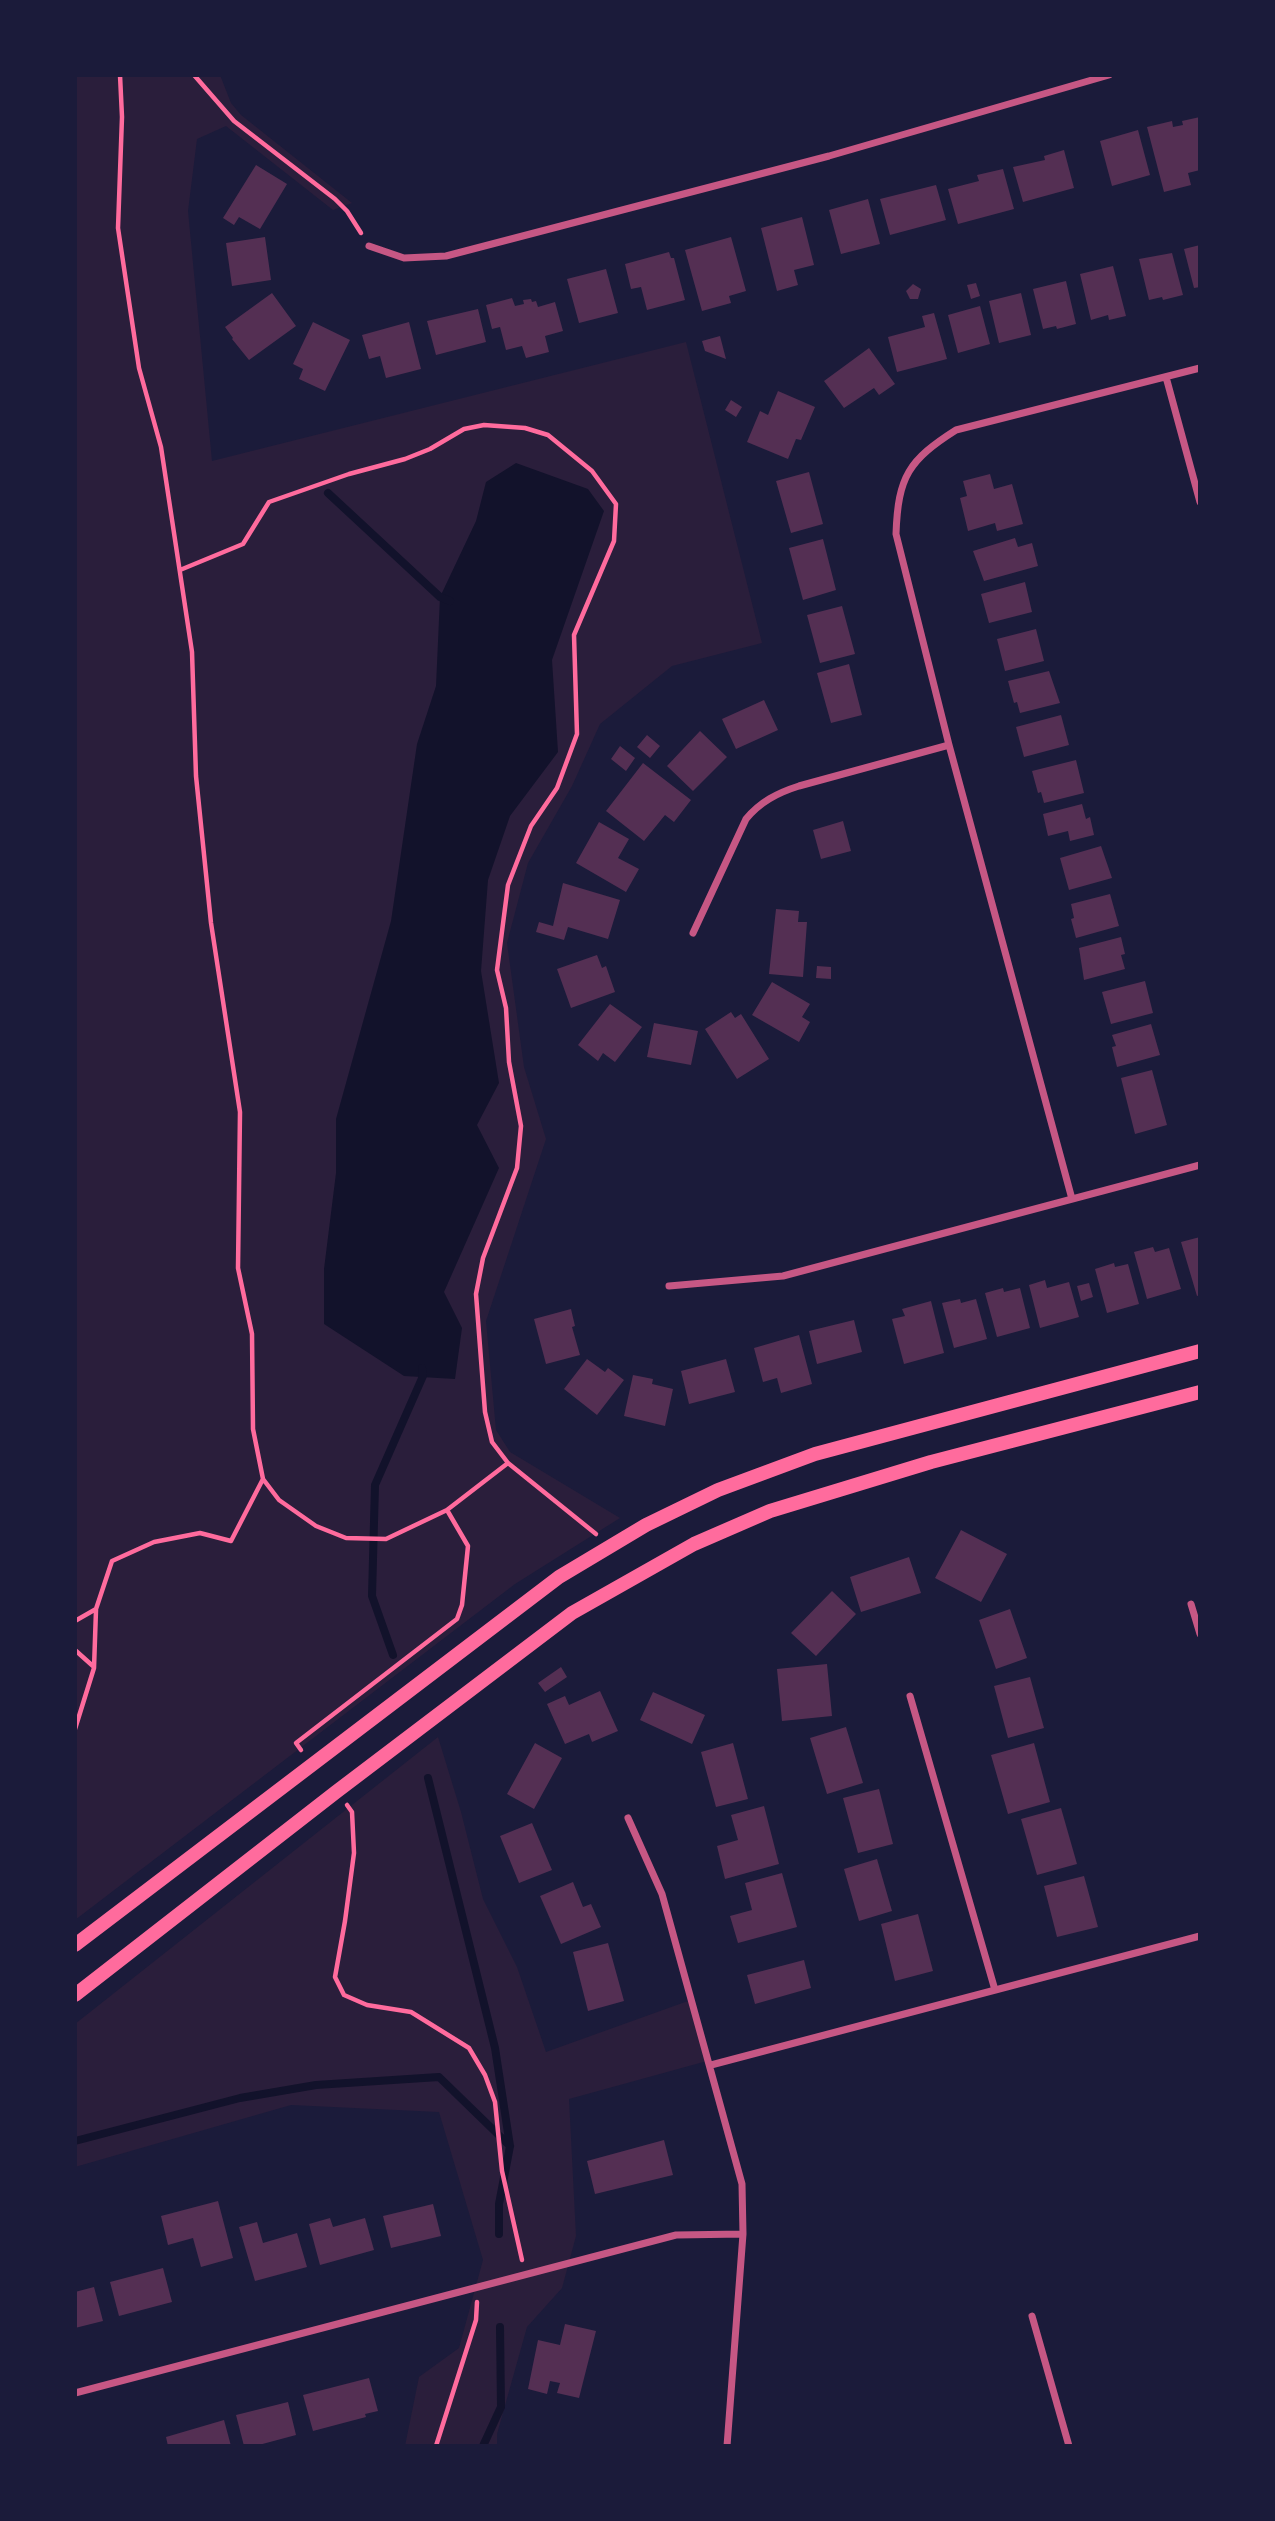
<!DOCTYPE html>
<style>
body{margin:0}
#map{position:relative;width:1275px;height:2521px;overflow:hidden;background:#1b1b3a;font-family:Rubik,sans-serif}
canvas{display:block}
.frame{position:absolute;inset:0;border:77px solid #1b1b3a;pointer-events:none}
</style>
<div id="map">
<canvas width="1275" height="2521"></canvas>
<div class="frame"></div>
</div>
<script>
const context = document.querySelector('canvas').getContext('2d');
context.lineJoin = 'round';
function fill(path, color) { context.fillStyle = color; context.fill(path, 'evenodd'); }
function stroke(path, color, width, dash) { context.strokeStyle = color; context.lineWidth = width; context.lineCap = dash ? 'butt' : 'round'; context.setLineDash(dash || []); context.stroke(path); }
const green = new Path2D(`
 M 75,75 L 220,75 L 231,103 L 241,115 L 352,203 L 333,210 L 226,126 L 197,139 L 188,211 L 212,461 L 686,342 L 762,643 L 672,666 L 600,724 L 572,786 L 528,863 L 507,943 L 524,1067 L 546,1139 L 486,1321 L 496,1430 L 510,1452 L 620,1518 L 515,1584 L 75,1920 Z
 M 438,1737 L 461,1812 L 483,1899 L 517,1967 L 546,2052 L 688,2001 L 707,2061 L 569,2099 L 576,2236 L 562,2288 L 527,2327 L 497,2434 L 497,2446 L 405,2446 L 419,2377 L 459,2348 L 483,2260 L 439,2112 L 291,2105 L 75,2167 L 75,2024 Z`);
const water = new Path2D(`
 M 516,463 L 588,489 L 604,511 L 552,660 L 558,752 L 510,816 L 488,880 L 481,971 L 499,1083 L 477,1125 L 499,1168 L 444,1292 L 462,1328 L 455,1379 L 404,1376 L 324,1324 L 324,1269 L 336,1173 L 336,1119 L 391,921 L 417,744 L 436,686 L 440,597 L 476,521 L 486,482 Z`);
const stream = new Path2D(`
 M 328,493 L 440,597 L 450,601
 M 393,1655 L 372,1596 L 375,1485 L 423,1376 L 422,1368
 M 428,1778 L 495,2048 L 510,2146 L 499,2204 L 499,2234
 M 75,2141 L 240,2098 L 316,2085 L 439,2077 L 510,2146
 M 483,2446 L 501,2407 L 500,2327`);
const building = new Path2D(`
 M 1200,117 L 1200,170 L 1188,173 L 1191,185 L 1164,192 L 1147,127 L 1172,121 L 1173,127 L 1183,125 L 1182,121 Z
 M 1138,130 L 1150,175 L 1112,186 L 1100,141 Z
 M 1064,150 L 1074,188 L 1023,202 L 1013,167 L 1045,160 L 1044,156 Z
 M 256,165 L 287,184 L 260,229 L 239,217 L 234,225 L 223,218 Z
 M 1003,169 L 1014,209 L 958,224 L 948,189 L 979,181 L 977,175 Z
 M 936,185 L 946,220 L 890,235 L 880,199 Z
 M 868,199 L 880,244 L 841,254 L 829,210 Z
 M 802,217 L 814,265 L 794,270 L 798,285 L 777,291 L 761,228 Z
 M 265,237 L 271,280 L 232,286 L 226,243 Z
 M 731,237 L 746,291 L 729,296 L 731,303 L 702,311 L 685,250 Z
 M 1200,245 L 1200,287 L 1194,288 L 1184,249 Z
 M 669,252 L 671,258 L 674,258 L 685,300 L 647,310 L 641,287 L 631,289 L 625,264 Z
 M 1172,253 L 1183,295 L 1163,300 L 1162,297 L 1149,300 L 1139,259 Z
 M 1113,266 L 1126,316 L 1109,320 L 1108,315 L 1091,320 L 1080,274 Z
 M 606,269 L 618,313 L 579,323 L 567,279 Z
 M 1066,281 L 1076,324 L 1057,329 L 1056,326 L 1043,329 L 1033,289 Z
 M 976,283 L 980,296 L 971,299 L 967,285 Z
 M 913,284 L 921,289 L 918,299 L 910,299 L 906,291 Z
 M 272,293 L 296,326 L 249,360 L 232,339 L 233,338 L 225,327 Z
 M 1021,293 L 1031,335 L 999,343 L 989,301 Z
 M 512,298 L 515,306 L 524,304 L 523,300 L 531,299 L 532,302 L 536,301 L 538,307 L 555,302 L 563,331 L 545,336 L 549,352 L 526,358 L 522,346 L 506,350 L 500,327 L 492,329 L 486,305 Z
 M 980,306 L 990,344 L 958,353 L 948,315 Z
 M 478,309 L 486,342 L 436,355 L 427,321 Z
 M 934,313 L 947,359 L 897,372 L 888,337 L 925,327 L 922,316 Z
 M 313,322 L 350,340 L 325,391 L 299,379 L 303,369 L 293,364 Z
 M 409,322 L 421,369 L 386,378 L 380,356 L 369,359 L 362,335 Z
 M 720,336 L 726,359 L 705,351 L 702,341 Z
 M 869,348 L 895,384 L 879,395 L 874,388 L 844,408 L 824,381 Z
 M 778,391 L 815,407 L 801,440 L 796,439 L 788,459 L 747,442 L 760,411 L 768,415 Z
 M 731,400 L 742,407 L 736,417 L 725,410 Z
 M 809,472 L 823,524 L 791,533 L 776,481 Z
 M 990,474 L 994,489 L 1012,484 L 1023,524 L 997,531 L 995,523 L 968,531 L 960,498 L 967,496 L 963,481 Z
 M 1015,538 L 1018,547 L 1032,543 L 1038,566 L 984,581 L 973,551 Z
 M 823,539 L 836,590 L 803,600 L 789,548 Z
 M 1025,582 L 1032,612 L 989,623 L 981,594 Z
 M 842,606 L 855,654 L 820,663 L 807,615 Z
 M 1036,629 L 1044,661 L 1005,671 L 997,639 Z
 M 849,664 L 862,715 L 831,723 L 817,673 Z
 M 1049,671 L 1060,703 L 1020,713 L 1017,702 L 1014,703 L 1008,681 Z
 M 764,700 L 778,730 L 736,749 L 722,719 Z
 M 1061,715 L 1069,745 L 1024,757 L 1016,727 Z
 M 700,731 L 727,757 L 693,791 L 667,766 Z
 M 647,735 L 660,746 L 650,758 L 637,747 Z
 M 620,746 L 635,758 L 626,771 L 611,759 Z
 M 1076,760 L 1084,793 L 1044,803 L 1041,792 L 1038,793 L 1032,771 Z
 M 643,763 L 691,800 L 674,822 L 665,815 L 644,841 L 606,811 Z
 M 1082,804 L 1086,819 L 1090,817 L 1094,835 L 1070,841 L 1068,831 L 1048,836 L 1043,814 Z
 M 843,821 L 851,851 L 821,859 L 813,830 Z
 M 599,822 L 629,839 L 618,858 L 639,869 L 626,892 L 576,863 Z
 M 1101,846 L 1112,878 L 1069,890 L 1060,858 Z
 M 563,883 L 620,900 L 608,939 L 568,927 L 564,940 L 536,932 L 539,922 L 553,926 Z
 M 1110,894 L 1119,926 L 1076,938 L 1071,919 L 1074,918 L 1071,904 Z
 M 776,909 L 799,911 L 798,922 L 807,922 L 803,977 L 769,974 Z
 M 1121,937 L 1125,954 L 1121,955 L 1125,969 L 1084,980 L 1079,948 Z
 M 597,955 L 602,968 L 606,966 L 615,992 L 571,1008 L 557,969 Z
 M 817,966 L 831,967 L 831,979 L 816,978 Z
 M 1145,981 L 1153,1013 L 1111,1024 L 1102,992 Z
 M 772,982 L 810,1004 L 802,1017 L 810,1022 L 799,1042 L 752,1015 Z
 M 610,1004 L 642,1027 L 615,1062 L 603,1053 L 598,1061 L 578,1045 Z
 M 731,1012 L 735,1018 L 741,1014 L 769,1059 L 737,1079 L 705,1029 Z
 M 654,1023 L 698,1031 L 691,1065 L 647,1057 Z
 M 1151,1024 L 1160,1055 L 1117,1067 L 1112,1047 L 1116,1046 L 1112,1035 Z
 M 1152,1070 L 1167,1125 L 1135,1134 L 1121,1078 Z
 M 1200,1237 L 1200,1295 L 1197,1296 L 1181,1242 Z
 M 1153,1247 L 1155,1252 L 1169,1248 L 1181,1289 L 1147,1299 L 1134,1252 Z
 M 1114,1263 L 1115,1267 L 1128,1264 L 1139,1304 L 1107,1313 L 1095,1269 Z
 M 1045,1280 L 1047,1288 L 1069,1282 L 1079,1317 L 1040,1328 L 1029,1285 Z
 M 1089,1283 L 1093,1297 L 1081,1301 L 1077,1286 Z
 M 1003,1288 L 1004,1292 L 1020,1288 L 1030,1328 L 997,1337 L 985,1293 Z
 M 960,1299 L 961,1303 L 976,1299 L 987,1339 L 954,1348 L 942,1303 Z
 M 931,1301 L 944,1353 L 904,1364 L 892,1319 L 905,1316 L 902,1309 Z
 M 571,1309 L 575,1326 L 572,1327 L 580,1355 L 546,1364 L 534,1319 Z
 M 854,1320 L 862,1352 L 817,1364 L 809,1331 Z
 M 799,1335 L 812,1384 L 781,1393 L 777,1378 L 763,1382 L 754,1348 Z
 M 587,1359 L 605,1372 L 608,1368 L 624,1380 L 597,1415 L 564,1389 Z
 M 726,1359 L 735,1392 L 689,1404 L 681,1371 Z
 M 633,1375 L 653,1379 L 652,1384 L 673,1389 L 665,1426 L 624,1416 Z
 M 961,1530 L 1007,1554 L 981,1602 L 935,1578 Z
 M 909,1557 L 921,1593 L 861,1612 L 850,1577 Z
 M 832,1591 L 856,1614 L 816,1656 L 791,1633 Z
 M 1010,1609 L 1027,1658 L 996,1669 L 979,1620 Z
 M 827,1664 L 832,1716 L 782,1721 L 777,1669 Z
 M 561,1667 L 567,1677 L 545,1692 L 538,1683 Z
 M 1030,1677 L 1044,1728 L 1008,1738 L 994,1686 Z
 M 600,1691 L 618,1731 L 592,1742 L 589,1734 L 565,1744 L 547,1704 L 565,1696 L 569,1705 Z
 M 653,1692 L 705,1715 L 692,1744 L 640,1720 Z
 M 846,1727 L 863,1783 L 827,1794 L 810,1738 Z
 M 535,1743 L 562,1758 L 534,1809 L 507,1794 Z
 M 733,1743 L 748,1799 L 716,1807 L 701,1752 Z
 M 1034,1743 L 1050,1802 L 1008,1814 L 991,1755 Z
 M 879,1789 L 893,1844 L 858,1853 L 843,1798 Z
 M 764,1806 L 779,1864 L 725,1879 L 717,1846 L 738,1840 L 731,1815 Z
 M 1061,1808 L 1077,1864 L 1037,1875 L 1021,1819 Z
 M 532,1823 L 552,1870 L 519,1883 L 500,1836 Z
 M 877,1859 L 892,1911 L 859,1921 L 844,1869 Z
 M 782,1873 L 797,1927 L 738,1943 L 730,1916 L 752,1910 L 745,1883 Z
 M 1084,1876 L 1098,1927 L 1057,1937 L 1044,1886 Z
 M 573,1882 L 583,1907 L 591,1904 L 601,1927 L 561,1944 L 540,1896 Z
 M 918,1914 L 933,1971 L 895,1981 L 881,1924 Z
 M 608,1943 L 624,2001 L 588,2011 L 573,1952 Z
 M 804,1960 L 811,1988 L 755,2004 L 747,1975 Z
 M 664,2140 L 673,2175 L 595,2194 L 587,2161 Z
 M 218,2201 L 233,2258 L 201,2267 L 193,2238 L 168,2245 L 161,2216 Z
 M 433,2204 L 441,2236 L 391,2248 L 383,2216 Z
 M 330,2218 L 333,2227 L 365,2218 L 374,2250 L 320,2265 L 309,2224 Z
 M 257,2222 L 263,2243 L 297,2233 L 307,2267 L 255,2281 L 239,2227 Z
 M 163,2268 L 172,2302 L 119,2316 L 110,2282 Z
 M 94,2287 L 103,2321 L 75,2328 L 75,2292 Z
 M 565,2324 L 596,2331 L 579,2398 L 557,2393 L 560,2383 L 550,2381 L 547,2394 L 528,2389 L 538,2340 L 560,2345 Z
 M 369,2378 L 378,2411 L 365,2414 L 366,2417 L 313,2431 L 303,2395 Z
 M 288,2402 L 296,2435 L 255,2446 L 244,2446 L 236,2415 Z
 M 224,2420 L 231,2446 L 168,2446 L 166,2437 Z`);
const path = new Path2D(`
 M 120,75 L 122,117 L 118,228 L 139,368 L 161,447 L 192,652 L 196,776 L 211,923 L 240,1112 L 238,1268 L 252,1334 L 253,1429 L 263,1479 L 279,1500 L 316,1526 L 346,1538 L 386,1539 L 447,1510 L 468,1546 L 462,1605 L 457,1619 L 296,1743 L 301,1750
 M 194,75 L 234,121 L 335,199 L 347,211 L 361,233
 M 180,570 L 243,544 L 269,502 L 349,474 L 405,459 L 430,449 L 464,429 L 484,425 L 525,428 L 548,435 L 592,471 L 616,504 L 614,541 L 574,635 L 577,734 L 557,788 L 531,826 L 508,885 L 497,970 L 506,1008 L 509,1062 L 521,1126 L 517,1168 L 483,1258 L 476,1294 L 485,1412 L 492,1442 L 508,1463 L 596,1534
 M 447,1510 L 508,1463
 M 75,1621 L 96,1609 L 112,1561 L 154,1542 L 200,1533 L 231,1541 L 263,1479
 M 75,1650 L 94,1667
 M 75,1729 L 94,1668 L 96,1610
 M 347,1805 L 352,1812 L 354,1853 L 345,1921 L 335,1977 L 344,1995 L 367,2005 L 411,2012 L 469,2048 L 485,2075 L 495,2102 L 502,2171 L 522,2260
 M 436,2446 L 476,2320 L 477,2302`);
const minor = new Path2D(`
 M 369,246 L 404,258 L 446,256 L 829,156 L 1109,75
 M 1166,377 L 1200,502
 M 693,933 L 746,819 C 760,802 777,793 799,786 L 949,745
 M 1072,1199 L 949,745 L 896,534 C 898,476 909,460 956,430 L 1200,368
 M 669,1286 L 783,1276 L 1200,1165
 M 1191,1604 L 1200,1634
 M 910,1696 L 995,1990
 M 628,1818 L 662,1894 L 742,2184 L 743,2234 L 727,2446
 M 711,2065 L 1200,1936
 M 1032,2316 L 1069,2446
 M 75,2393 L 676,2235 L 743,2234`);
const secondary = new Path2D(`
 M 75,1945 L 559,1577 L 646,1525 L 718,1490 L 815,1454 L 1200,1351
 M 75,1995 L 336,1792 L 572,1613 L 694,1544 L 770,1511 L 931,1462 L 1200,1392`);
fill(green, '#2a1e3b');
fill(water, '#12122b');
stroke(stream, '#12122b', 8);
fill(building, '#542f53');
stroke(path, '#ff6b9d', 4.5);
stroke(minor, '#c65784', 7);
stroke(secondary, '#ff6b9d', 14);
</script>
